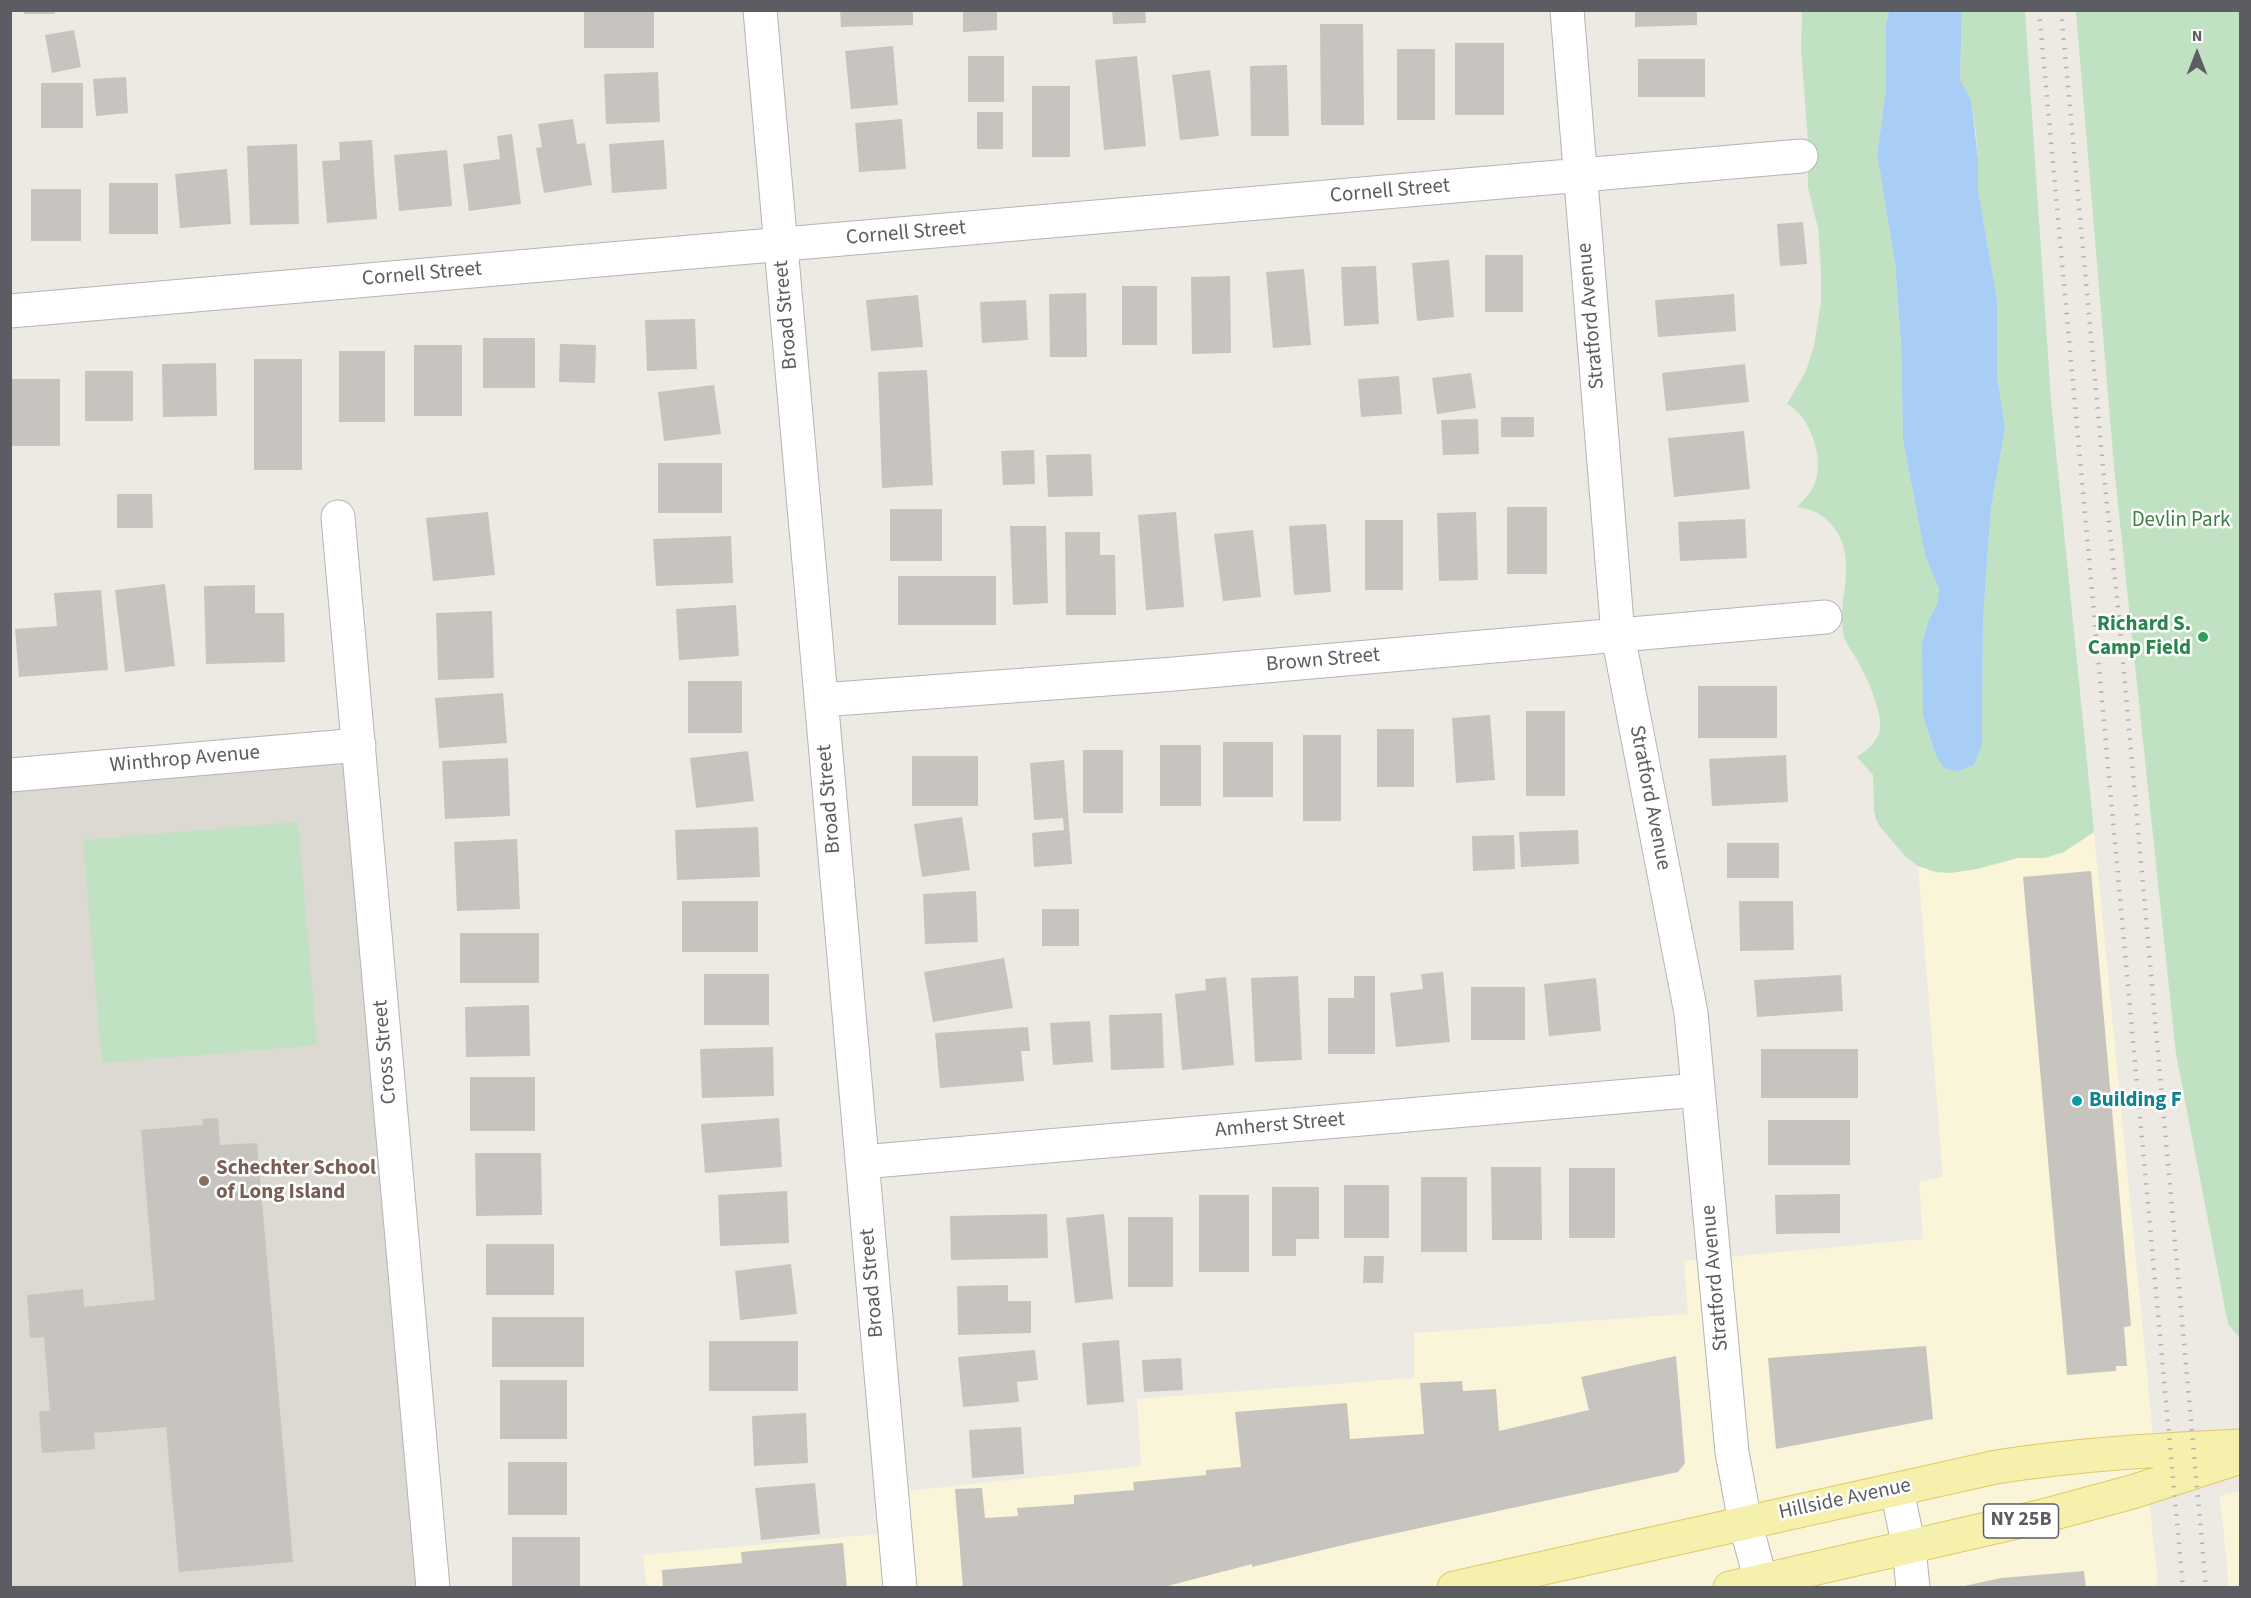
<!DOCTYPE html>
<style>
body{margin:0}
#map{position:relative;width:2251px;height:1598px;overflow:hidden;background:#eceae2;font-family:"Source Sans 3",sans-serif}
canvas{display:block}
.frame{position:absolute;inset:0;border:12px solid #5b5d62;pointer-events:none}
.north{position:absolute;left:2167px;top:24px;width:60px;height:60px;-webkit-text-stroke:4px #fff;paint-order:stroke;rotate:0deg;font-size:16px;font-weight:700;line-height:24px;text-align:center;color:#5b5d62}
.north::after{content:'';display:block;margin:auto;width:21px;height:27px;background:#5b5d62;clip-path:polygon(50% 0,100% 100%,50% 72%,0 100%)}
</style>
<div id="map">
<canvas width="2251" height="1598"></canvas>
<div class="frame"></div>
<div class="north">N</div>
</div>
<script>
const context = document.querySelector('canvas').getContext('2d');
context.lineJoin = 'round';
function fill(path, color) { context.fillStyle = color; context.fill(path, 'evenodd'); }
function stroke(path, color, width, dash) { context.strokeStyle = color; context.lineWidth = width; context.lineCap = dash ? 'butt' : 'round'; context.setLineDash(dash || []); context.stroke(path); }
function write(font, color, halo, rows, align = 'center') {
  context.font = font + ' "Source Sans 3",sans-serif'; context.lineWidth = 5; context.setLineDash([]); context.textBaseline = 'middle'; context.strokeStyle = halo; context.fillStyle = color; for (const [text, x, y, turn = 0] of rows) {
    context.save(); context.translate(x, y); context.rotate((+turn || 0) * Math.PI / 180); context.textAlign = isNaN(turn) ? turn : align; if (halo) context.strokeText(text, 0, 0); context.fillText(text, 0, 0); context.restore();
  }
}
const commercial = new Path2D(`
 M 2094,832 L 2158,1486 L 2148,1489 L 2158,1587 L 647,1588 L 643,1555 L 900,1532 L 897,1492 L 1141,1466 L 1137,1399 L 1414,1378 L 1414,1333 L 1688,1314 L 1684,1261 L 1923,1239 L 1919,1182 L 1943,1177 L 1918,866 Z
 M 2240,1491 L 2240,1587 L 2229,1587 L 2220,1496 Z`);
const education = new Path2D(`
 M 359,745 L 433,1587 L 11,1588 L 11,775 Z`);
const green = new Path2D(`
 M 1802,11 L 1889,11 L 1886,24 L 1886,89 L 1877,154 L 1895,263 L 1901,345 L 1903,440 L 1925,555 L 1939,589 L 1937,604 L 1929,619 L 1923,716 L 1936,756 L 1982,745 L 1983,621 L 1987,562 L 1991,509 L 2005,428 L 1997,376 L 1992,272 L 1978,189 L 1978,158 L 1976,134 L 1971,99 L 1960,80 L 1962,11 L 2025,11 L 2051,401 L 2094,832 L 2064,852 L 2045,858 L 2018,858 L 1977,869 L 1951,873 L 1935,872 L 1918,866 L 1905,856 L 1881,828 L 1876,820 L 1874,810 L 1873,775 L 1857,757 C 1866,751 1875,744 1879,733 C 1885,715 1866,676 1857,660 C 1852,650 1844,643 1843,631 C 1838,596 1858,562 1835,529 C 1824,514 1814,510 1797,507 C 1805,499 1812,492 1816,480 C 1823,456 1810,415 1787,404 L 1806,371 L 1814,346 L 1821,302 L 1821,270 L 1818,228 L 1808,188 L 1808,142 L 1801,48 Z
 M 2076,11 L 2240,11 L 2240,1338 L 2228,1324 L 2176,1054 L 2114,466 Z
 M 298,822 L 317,1045 L 102,1063 L 83,840 Z`);
const water = new Path2D(`
 M 1889,11 L 1962,11 L 1960,80 L 1971,99 L 1978,158 L 1978,189 L 1997,301 L 1997,376 L 2005,428 L 1991,509 L 1987,562 L 1983,621 L 1982,745 L 1974,765 L 1958,771 L 1944,768 L 1936,756 L 1923,716 L 1922,645 L 1929,619 L 1937,604 L 1939,589 L 1925,555 L 1903,440 L 1901,345 L 1895,263 L 1877,154 L 1886,89 L 1886,24 Z`);
const building = new Path2D(`
 M 24,10 L 55,10 L 55,14 L 24,14 Z
 M 584,10 L 654,10 L 654,48 L 584,48 Z
 M 840,10 L 913,10 L 913,25 L 841,27 Z
 M 963,10 L 997,10 L 997,30 L 963,32 Z
 M 1112,10 L 1145,10 L 1146,23 L 1113,24 Z
 M 1635,10 L 1697,10 L 1697,25 L 1635,27 Z
 M 1320,24 L 1363,24 L 1364,125 L 1321,125 Z
 M 74,30 L 81,67 L 52,73 L 45,35 Z
 M 1455,43 L 1504,43 L 1504,115 L 1455,115 Z
 M 893,46 L 898,105 L 851,109 L 845,51 Z
 M 1397,49 L 1435,49 L 1435,120 L 1397,120 Z
 M 968,56 L 1004,56 L 1004,102 L 968,102 Z
 M 1137,56 L 1146,146 L 1104,150 L 1095,60 Z
 M 1638,59 L 1705,59 L 1705,97 L 1638,97 Z
 M 1287,65 L 1289,136 L 1251,136 L 1250,66 Z
 M 1210,70 L 1219,136 L 1180,140 L 1172,75 Z
 M 658,72 L 660,122 L 606,124 L 604,74 Z
 M 126,77 L 128,113 L 96,116 L 93,79 Z
 M 41,83 L 83,83 L 83,128 L 41,128 Z
 M 1032,86 L 1070,86 L 1070,157 L 1032,157 Z
 M 977,112 L 1003,112 L 1003,149 L 977,149 Z
 M 573,119 L 577,144 L 585,143 L 592,185 L 544,193 L 536,148 L 542,147 L 538,124 Z
 M 902,119 L 906,169 L 859,172 L 855,123 Z
 M 512,134 L 521,204 L 469,211 L 463,164 L 500,159 L 497,136 Z
 M 372,140 L 377,219 L 327,223 L 322,161 L 340,160 L 339,142 Z
 M 664,140 L 667,189 L 612,193 L 609,144 Z
 M 297,144 L 299,224 L 250,225 L 247,146 Z
 M 447,150 L 452,206 L 399,211 L 394,155 Z
 M 227,169 L 231,224 L 180,228 L 175,174 Z
 M 109,183 L 158,183 L 158,234 L 109,234 Z
 M 31,189 L 81,189 L 81,241 L 31,241 Z
 M 1803,222 L 1807,264 L 1780,266 L 1777,224 Z
 M 1485,255 L 1523,255 L 1523,312 L 1485,312 Z
 M 1449,260 L 1454,317 L 1417,321 L 1412,263 Z
 M 1376,266 L 1379,324 L 1344,326 L 1341,267 Z
 M 1304,269 L 1311,345 L 1273,348 L 1266,272 Z
 M 1230,276 L 1231,353 L 1192,354 L 1191,277 Z
 M 1122,286 L 1157,286 L 1157,345 L 1122,345 Z
 M 1086,293 L 1087,357 L 1050,357 L 1049,294 Z
 M 1734,294 L 1736,331 L 1658,337 L 1655,300 Z
 M 918,295 L 923,347 L 871,351 L 866,300 Z
 M 1026,300 L 1028,340 L 982,343 L 980,302 Z
 M 695,319 L 697,369 L 647,371 L 645,320 Z
 M 483,338 L 535,338 L 535,388 L 483,388 Z
 M 560,344 L 596,345 L 595,383 L 559,382 Z
 M 414,345 L 462,345 L 462,416 L 414,416 Z
 M 339,351 L 385,351 L 385,422 L 339,422 Z
 M 254,359 L 302,359 L 302,470 L 254,470 Z
 M 216,363 L 217,416 L 163,417 L 162,364 Z
 M 1745,364 L 1749,402 L 1666,411 L 1662,373 Z
 M 927,370 L 933,485 L 882,488 L 878,372 Z
 M 85,371 L 133,371 L 133,421 L 85,421 Z
 M 1471,373 L 1476,408 L 1437,414 L 1432,378 Z
 M 1399,376 L 1402,414 L 1361,417 L 1358,379 Z
 M 11,379 L 60,379 L 60,446 L 11,446 Z
 M 714,385 L 721,434 L 664,441 L 658,392 Z
 M 1501,417 L 1534,417 L 1534,437 L 1501,437 Z
 M 1478,419 L 1479,454 L 1443,455 L 1441,420 Z
 M 1744,431 L 1750,489 L 1674,497 L 1668,438 Z
 M 1034,450 L 1035,484 L 1003,485 L 1001,451 Z
 M 1091,454 L 1093,496 L 1048,497 L 1046,455 Z
 M 658,463 L 722,463 L 722,513 L 658,513 Z
 M 117,494 L 152,494 L 153,528 L 117,528 Z
 M 1507,507 L 1547,507 L 1547,574 L 1507,574 Z
 M 890,509 L 942,509 L 942,561 L 890,561 Z
 M 488,512 L 495,575 L 433,581 L 426,518 Z
 M 1176,512 L 1184,607 L 1146,610 L 1138,515 Z
 M 1476,512 L 1478,580 L 1439,581 L 1437,513 Z
 M 1745,519 L 1747,558 L 1680,561 L 1678,522 Z
 M 1365,520 L 1403,520 L 1403,590 L 1365,590 Z
 M 1326,524 L 1331,592 L 1294,595 L 1289,526 Z
 M 1010,526 L 1046,526 L 1048,603 L 1013,605 Z
 M 1253,530 L 1261,597 L 1223,601 L 1214,534 Z
 M 1065,532 L 1100,532 L 1100,555 L 1115,555 L 1116,615 L 1066,615 Z
 M 731,536 L 733,583 L 656,586 L 653,539 Z
 M 898,576 L 996,576 L 996,625 L 898,625 Z
 M 165,584 L 175,666 L 125,672 L 115,590 Z
 M 255,585 L 255,613 L 284,613 L 285,662 L 206,664 L 204,586 Z
 M 101,590 L 108,670 L 19,677 L 15,629 L 57,626 L 54,593 Z
 M 736,605 L 739,656 L 679,660 L 676,609 Z
 M 492,611 L 494,678 L 438,680 L 436,613 Z
 M 688,681 L 742,681 L 742,733 L 688,733 Z
 M 1698,686 L 1777,686 L 1777,738 L 1698,738 Z
 M 503,693 L 507,743 L 439,748 L 435,698 Z
 M 1526,711 L 1565,711 L 1565,796 L 1526,796 Z
 M 1490,715 L 1495,780 L 1456,783 L 1452,718 Z
 M 1377,729 L 1414,729 L 1414,787 L 1377,787 Z
 M 1303,735 L 1341,735 L 1341,821 L 1303,821 Z
 M 1223,742 L 1273,742 L 1273,797 L 1223,797 Z
 M 1160,745 L 1201,745 L 1201,806 L 1160,806 Z
 M 1083,750 L 1123,750 L 1123,813 L 1083,813 Z
 M 748,751 L 754,801 L 696,808 L 690,758 Z
 M 1786,755 L 1788,802 L 1712,806 L 1709,759 Z
 M 912,756 L 978,756 L 978,806 L 912,806 Z
 M 508,758 L 510,816 L 445,819 L 442,761 Z
 M 1064,760 L 1072,864 L 1034,867 L 1032,833 L 1064,830 L 1063,818 L 1034,820 L 1030,763 Z
 M 962,817 L 970,870 L 922,877 L 914,824 Z
 M 758,827 L 760,877 L 677,880 L 675,830 Z
 M 1578,830 L 1579,864 L 1521,867 L 1519,832 Z
 M 1514,835 L 1515,869 L 1473,871 L 1472,836 Z
 M 517,839 L 520,909 L 457,911 L 454,842 Z
 M 1727,843 L 1779,843 L 1779,878 L 1727,878 Z
 M 2091,871 L 2131,1326 L 2124,1327 L 2127,1366 L 2116,1366 L 2116,1371 L 2067,1375 L 2023,877 Z
 M 976,891 L 978,942 L 925,944 L 923,894 Z
 M 682,901 L 758,901 L 758,952 L 682,952 Z
 M 1739,901 L 1793,901 L 1794,950 L 1740,951 Z
 M 1042,909 L 1079,909 L 1079,946 L 1042,946 Z
 M 460,933 L 539,933 L 539,983 L 460,983 Z
 M 1004,958 L 1013,1008 L 933,1022 L 924,972 Z
 M 1443,972 L 1450,1042 L 1396,1047 L 1390,993 L 1423,989 L 1421,974 Z
 M 704,974 L 769,974 L 769,1025 L 704,1025 Z
 M 1841,975 L 1843,1011 L 1757,1017 L 1754,980 Z
 M 1298,976 L 1302,1060 L 1255,1062 L 1251,978 Z
 M 1354,976 L 1375,976 L 1375,1054 L 1328,1054 L 1328,998 L 1354,998 Z
 M 1226,977 L 1234,1065 L 1182,1070 L 1175,994 L 1206,990 L 1205,979 Z
 M 1596,978 L 1601,1031 L 1549,1036 L 1544,984 Z
 M 1471,987 L 1525,987 L 1525,1040 L 1471,1040 Z
 M 529,1005 L 530,1056 L 466,1057 L 465,1007 Z
 M 1162,1013 L 1164,1068 L 1111,1070 L 1109,1015 Z
 M 1090,1021 L 1093,1062 L 1053,1065 L 1050,1023 Z
 M 1028,1027 L 1030,1051 L 1021,1051 L 1024,1081 L 940,1088 L 935,1033 Z
 M 773,1047 L 774,1096 L 702,1098 L 700,1049 Z
 M 1761,1049 L 1858,1049 L 1858,1098 L 1761,1098 Z
 M 470,1077 L 535,1077 L 535,1131 L 470,1131 Z
 M 218,1118 L 220,1145 L 257,1143 L 293,1562 L 179,1572 L 166,1427 L 94,1433 L 95,1449 L 42,1453 L 39,1411 L 50,1411 L 44,1337 L 30,1338 L 27,1295 L 83,1289 L 84,1307 L 155,1300 L 141,1130 L 203,1125 L 202,1119 Z
 M 779,1118 L 782,1167 L 705,1173 L 701,1124 Z
 M 1768,1120 L 1850,1120 L 1850,1165 L 1768,1165 Z
 M 475,1153 L 541,1153 L 542,1215 L 476,1216 Z
 M 1491,1167 L 1541,1167 L 1542,1240 L 1492,1240 Z
 M 1569,1168 L 1615,1168 L 1615,1238 L 1569,1238 Z
 M 1421,1177 L 1467,1177 L 1467,1252 L 1421,1252 Z
 M 1344,1185 L 1389,1185 L 1389,1238 L 1344,1238 Z
 M 1272,1187 L 1319,1187 L 1319,1239 L 1296,1239 L 1296,1256 L 1272,1256 Z
 M 787,1191 L 789,1243 L 720,1246 L 718,1195 Z
 M 1840,1194 L 1840,1233 L 1776,1234 L 1775,1195 Z
 M 1199,1195 L 1249,1195 L 1249,1272 L 1199,1272 Z
 M 1047,1214 L 1048,1258 L 951,1260 L 950,1216 Z
 M 1104,1214 L 1113,1299 L 1075,1303 L 1066,1218 Z
 M 1128,1217 L 1173,1217 L 1173,1287 L 1128,1287 Z
 M 486,1244 L 554,1244 L 554,1295 L 486,1295 Z
 M 1364,1256 L 1384,1256 L 1383,1283 L 1363,1283 Z
 M 791,1264 L 797,1314 L 740,1320 L 735,1271 Z
 M 1008,1285 L 1008,1301 L 1031,1301 L 1031,1333 L 958,1335 L 957,1286 Z
 M 492,1317 L 584,1317 L 584,1367 L 492,1367 Z
 M 1119,1340 L 1124,1402 L 1087,1405 L 1082,1343 Z
 M 709,1341 L 798,1341 L 798,1391 L 709,1391 Z
 M 1926,1346 L 1933,1419 L 1776,1449 L 1768,1358 Z
 M 1035,1350 L 1038,1380 L 1017,1382 L 1019,1402 L 963,1407 L 958,1357 Z
 M 1676,1356 L 1685,1463 L 1678,1472 L 1360,1541 L 1252,1567 L 1252,1564 L 1160,1588 L 963,1588 L 955,1489 L 982,1488 L 985,1518 L 1018,1516 L 1017,1508 L 1074,1504 L 1074,1495 L 1134,1490 L 1133,1482 L 1206,1475 L 1206,1470 L 1241,1467 L 1235,1412 L 1347,1403 L 1350,1439 L 1424,1434 L 1420,1383 L 1462,1381 L 1463,1391 L 1496,1389 L 1499,1431 L 1589,1410 L 1581,1377 Z
 M 1181,1358 L 1183,1390 L 1144,1392 L 1142,1360 Z
 M 500,1380 L 567,1380 L 567,1439 L 500,1439 Z
 M 806,1413 L 808,1463 L 754,1466 L 752,1416 Z
 M 1021,1427 L 1024,1474 L 972,1478 L 969,1430 Z
 M 508,1462 L 567,1462 L 567,1515 L 508,1515 Z
 M 815,1483 L 820,1534 L 761,1540 L 755,1488 Z
 M 512,1537 L 580,1537 L 580,1587 L 512,1587 Z
 M 843,1543 L 847,1588 L 663,1588 L 662,1570 L 742,1563 L 741,1552 Z
 M 2084,1571 L 2086,1588 L 1955,1588 L 2001,1578 Z`);
const minor = new Path2D(`
 M 760,10 L 900,1588
 M 1567,10 L 1618,635 L 1691,1013 L 1732,1452 L 1745,1522 L 1761,1581
 M 10,311 L 1801,156
 M 338,517 L 433,1588
 M 821,700 L 1174,674 L 1825,617
 M 10,775 L 359,745
 M 862,1162 L 1698,1090
 M 1897,1490 L 1909,1548 L 1913,1588`);
const major = new Path2D(`
 M 1454,1588 L 1996,1467 C 2078,1454 2158,1450 2240,1446
 M 1730,1588 L 2043,1516 L 2132,1492 L 2240,1457`);
const rail = new Path2D(`
 M 2039,10 L 2183,1588
 M 2061,10 L 2103,467 L 2119,617 L 2206,1588`);
const markers = [
 [2203,637,6,"#2e9e5b"],
 [2077,1101,6,"#0f9aa8"],
 [204,1181,6,"#8d6e63"]
];
const shields = [
 [2021,1521,75]
];
const shieldNames = [
 ["NY 25B",2021,1521]
];
const streetNames = [
 ["Cornell Street",1390,192,-5],
 ["Cornell Street",906,234,-5],
 ["Cornell Street",422,275,-5],
 ["Broad Street",787,315,-95],
 ["Stratford Avenue",1592,316,-95],
 ["Brown Street",1323,661,-5],
 ["Winthrop Avenue",185,760,-5],
 ["Stratford Avenue",1649,798,79],
 ["Broad Street",830,799,-95],
 ["Cross Street",386,1052,-95],
 ["Amherst Street",1280,1126,-5],
 ["Stratford Avenue",1716,1278,-95],
 ["Broad Street",873,1283,-95],
 ["Hillside Avenue",1845,1500,-12]
];
const parkNames = [
 ["Devlin Park",2181,521]
];
const leisureNames = [
 ["Richard S.",2191,625],
 ["Camp Field",2191,649]
];
const cultureNames = [
 ["Building F",2089,1101]
];
const educationNames = [
 ["Schechter School",216,1169],
 ["of Long Island",216,1193]
];
fill(commercial, '#faf5d9');
fill(education, '#dbd9d1');
fill(green, '#c1e1c3');
fill(water, '#a9cef6');
fill(building, '#c7c4c0');
stroke(minor, '#b3b4b8', 35);
stroke(major, '#e2c865', 35);
stroke(minor, '#fff', 33);
stroke(major, '#f6f0ad', 33);
stroke(rail, '#b1b1b2', 4.5, [1.5, 8]);
for (const [x, y, r, color] of markers) { const dot = new Path2D(); dot.arc(x, y, r, 0, 2 * Math.PI); context.fillStyle = color; context.fill(dot); stroke(dot, '#fff', 2); }
for (const [x, y, w] of shields) { const box = new Path2D(); box.roundRect(x - w / 2, y - 17, w, 34, 4.5); context.fillStyle = '#fff'; context.fill(box); stroke(box, '#5b5d62', 1.5); }
write('bold 20px', '#5b5d62', null, shieldNames);
write('21px', '#5b5d62', '#fff', streetNames);
write('21px', '#3d7e45', '#fff', parkNames);
write('bold 21px', '#27864d', '#fff', leisureNames, 'right');
write('bold 21px', '#0d838f', '#fff', cultureNames, 'left');
write('bold 21px', '#785e54', '#fff', educationNames, 'left');
</script>
